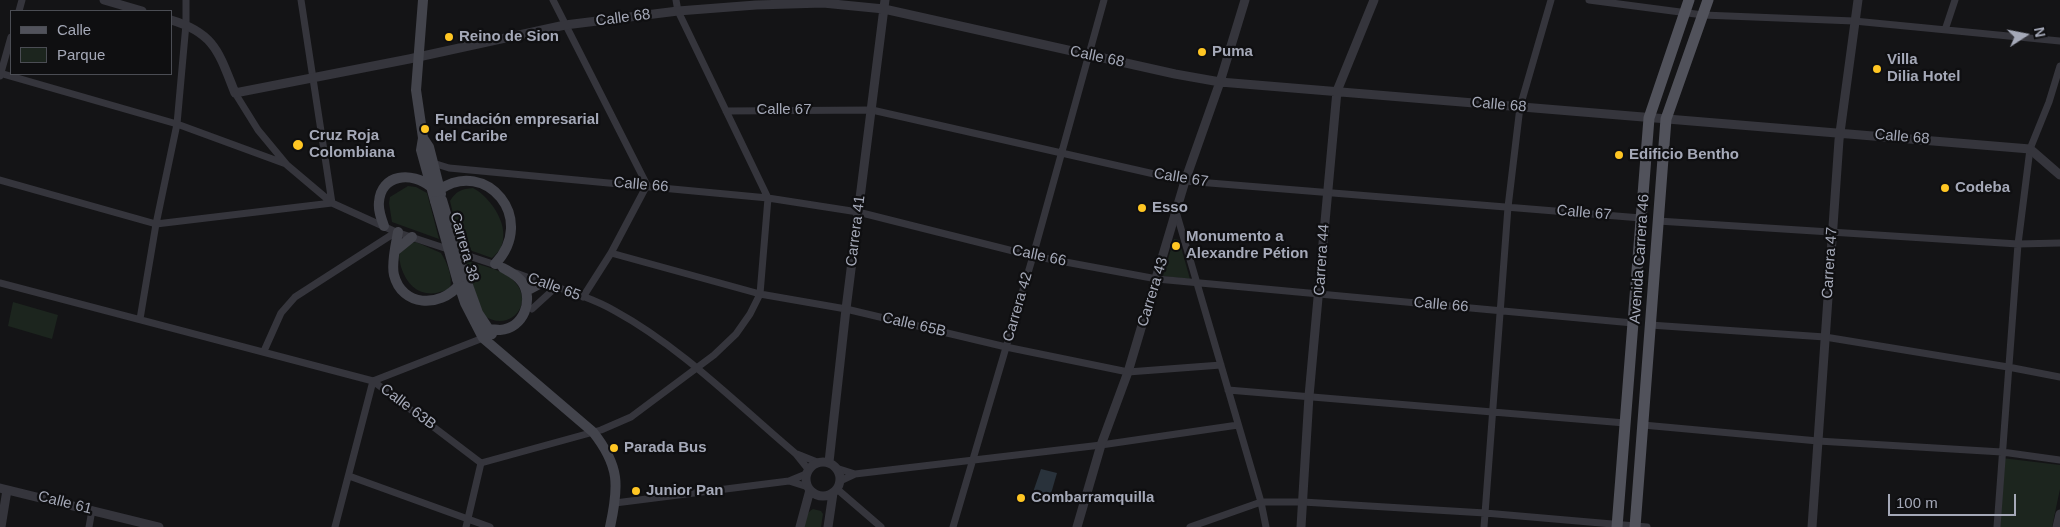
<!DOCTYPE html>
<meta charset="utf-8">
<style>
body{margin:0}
#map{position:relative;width:2060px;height:527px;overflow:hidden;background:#141416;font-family:Arial,sans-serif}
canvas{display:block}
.legend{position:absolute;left:10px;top:10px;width:162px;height:65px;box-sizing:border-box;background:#0f0f11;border:1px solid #4b4d54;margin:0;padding:6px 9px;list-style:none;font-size:15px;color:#a5a9b8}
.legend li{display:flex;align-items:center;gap:10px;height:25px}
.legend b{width:25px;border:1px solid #4b4d54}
.north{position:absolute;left:2000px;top:10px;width:50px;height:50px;-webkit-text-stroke:4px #0f0f11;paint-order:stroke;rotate:79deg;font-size:14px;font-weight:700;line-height:20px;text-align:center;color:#a5a9b8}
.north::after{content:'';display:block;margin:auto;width:18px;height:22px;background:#a5a9b8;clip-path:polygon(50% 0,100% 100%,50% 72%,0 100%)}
.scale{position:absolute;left:1888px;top:494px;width:128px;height:22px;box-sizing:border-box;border:2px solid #a5a9b8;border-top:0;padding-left:6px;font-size:15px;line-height:18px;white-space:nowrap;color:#a5a9b8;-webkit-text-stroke:4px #0f0f11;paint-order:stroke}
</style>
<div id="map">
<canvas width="2060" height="527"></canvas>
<ul class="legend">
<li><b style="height:6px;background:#51525b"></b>Calle</li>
<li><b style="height:14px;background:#1c251e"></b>Parque</li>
</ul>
<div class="north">N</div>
<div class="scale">100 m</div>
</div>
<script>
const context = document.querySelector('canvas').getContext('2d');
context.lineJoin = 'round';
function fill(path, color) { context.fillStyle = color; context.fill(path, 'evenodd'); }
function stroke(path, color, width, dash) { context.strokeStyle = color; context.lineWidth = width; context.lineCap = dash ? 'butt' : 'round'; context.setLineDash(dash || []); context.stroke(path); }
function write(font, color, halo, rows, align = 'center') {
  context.font = font + ' Arial,sans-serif'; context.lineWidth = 4.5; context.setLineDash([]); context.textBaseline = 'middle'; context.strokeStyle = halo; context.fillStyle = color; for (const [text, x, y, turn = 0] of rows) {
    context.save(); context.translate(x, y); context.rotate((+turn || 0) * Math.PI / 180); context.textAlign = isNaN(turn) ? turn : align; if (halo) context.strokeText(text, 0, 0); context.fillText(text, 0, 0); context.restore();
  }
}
const green = new Path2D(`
 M 408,186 L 416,187 L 427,193 L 439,239 L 392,222 L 389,203 L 390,197 Z
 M 473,188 C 491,197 512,228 500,249 C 498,252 495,255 492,258 L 461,247 L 450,201 C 456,191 461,189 473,188 Z
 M 1174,239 L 1179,240 L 1190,279 L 1163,276 Z
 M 416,242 L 441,253 C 447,262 453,277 450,288 C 428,300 409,292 401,267 C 400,261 397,254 402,248 C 405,244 411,243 416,242 Z
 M 464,260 C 479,265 503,269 514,281 C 536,304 509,334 483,315 Z
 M 13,302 L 58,315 L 52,339 L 8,326 Z
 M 2002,458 L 2060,465 L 2060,489 L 2052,527 L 2000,527 Z
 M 813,509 L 821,511 L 823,514 L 821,527 L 804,527 C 805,519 806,513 813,509 Z`);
const water = new Path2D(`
 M 1041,469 L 1057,473 L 1048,504 L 1031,498 Z`);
const minor = new Path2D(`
 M 553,0 L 647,185 L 611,253 L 583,297
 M 1589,0 L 1703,15 L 1854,21 L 2060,41
 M 19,11 L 22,0
 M 1945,30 L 1955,0
 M 0,73 L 177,124 L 286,164
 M 0,76 L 11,37
 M 235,93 L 258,130 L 287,165 L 332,203 L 396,232 L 499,266
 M 726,111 L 872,110 L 1185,181 L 1641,218
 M 433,163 L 449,168 L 768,198 L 858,212 L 1033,256 L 1157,279 L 1633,323
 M 0,180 L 156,224 L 332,203 L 301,0
 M 1177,215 L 1261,502 L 1266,527
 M 1658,221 L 2018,244 L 2060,243
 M 611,253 L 760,294 L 846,309 L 1006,347 L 1128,372 L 1221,365
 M 516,273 C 549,286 585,294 615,311 C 681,347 739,406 796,454 L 808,469
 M 0,283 L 373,381 L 481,463 L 601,430 L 631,417 L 714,355 L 736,334 L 750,314 L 760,294 L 768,198 L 678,11 L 676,0
 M 532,309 L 555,288
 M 140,319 L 156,224 L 177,124 L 186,24 L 186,0
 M 1650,325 L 1825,337 L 2008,367 L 2060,377
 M 264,351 L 281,313 L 295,297 L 396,232
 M 1228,390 L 1625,423
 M 1643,425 L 1818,441 L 2002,452 L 2060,460
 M 797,454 L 817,462
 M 836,468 L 855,474
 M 349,476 L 490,527
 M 789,481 L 808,487
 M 840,481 L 855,474 L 1101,445 L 1238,425
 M 837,489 L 881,527
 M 615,503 L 789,481 L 806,474
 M 89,527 L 92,510
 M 335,527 L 373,381 L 483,338
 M 466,527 L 481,463
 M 953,527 L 1033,256 L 1104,0
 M 1190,527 L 1261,502 L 1303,502 L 1485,513 L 1647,527
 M 1484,527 L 1508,207 L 1520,107 L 1551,0
 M 1997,527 L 2018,244 L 2030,149 L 2049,102 L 2060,66`);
const tertiary = new Path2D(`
 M 104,0 L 142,11
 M 171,20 C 215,33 219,53 235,93 L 409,59 L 565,25 L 678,11 L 756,5 L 823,3 L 884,9 L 1175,74 L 1220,82 L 2030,149 L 2060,175
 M806 479a17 17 0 1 1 34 0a17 17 0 1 1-34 0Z
 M 829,462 L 846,309 L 885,0
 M 0,488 L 159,527
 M 1,527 L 7,490
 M 800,527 L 810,490
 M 828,527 L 833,493
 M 1077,527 L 1101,445 L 1128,372 L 1185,181 L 1220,82 L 1245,0
 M 1301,527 L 1309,396 L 1337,91 L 1374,0
 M 1812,527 L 1839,140 L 1858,0
 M 2057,527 L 2060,514`);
const secondary = new Path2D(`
 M 423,0 L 416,90 L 423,138 L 421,150 L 435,201
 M 423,138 L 429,147 L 441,194
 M 439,190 C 486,157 538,219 495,264
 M 384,226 C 381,218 378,210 379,202 C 381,174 412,171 431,187
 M 398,232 C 396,244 391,263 394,275 C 402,307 440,308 459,285
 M 396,250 L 412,237
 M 465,277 L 478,313 L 492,334
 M 457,279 L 465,303 L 483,338 L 593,432 C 620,466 619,486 610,527
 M 526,291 L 541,283
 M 489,329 C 492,329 497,330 500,330 C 524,328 534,300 522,282 C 517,275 510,272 503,268`);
const primary = new Path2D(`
 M 1617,527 L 1649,118 L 1689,0
 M 1635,527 L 1666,119 L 1708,0`);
const secondaryBridge = new Path2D(`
 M 442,200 L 465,277
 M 435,201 L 457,279`);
const markers = [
 [449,37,5,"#ffc623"],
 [1202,52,5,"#ffc623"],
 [1877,69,5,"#ffc623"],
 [425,129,5,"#ffc623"],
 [298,145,6,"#ffc623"],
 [1619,155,5,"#ffc623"],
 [1945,188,5,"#ffc623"],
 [1142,208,5,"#ffc623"],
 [1176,246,5,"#ffc623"],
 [614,448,5,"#ffc623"],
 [636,491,5,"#ffc623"],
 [1021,498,5,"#ffc623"]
];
const streetNames = [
 ["Calle 68",623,18,-7],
 ["Calle 68",1097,57,12],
 ["Calle 68",1499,105,5],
 ["Calle 67",784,110],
 ["Calle 68",1902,137,5],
 ["Calle 67",1181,178,9],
 ["Calle 66",641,185,5],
 ["Calle 67",1584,213,5],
 ["Carrera 41",856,231,-83],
 ["Carrera 38",464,247,74],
 ["Calle 66",1039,256,12],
 ["Avenida Carrera 46",1640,259,-86],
 ["Carrera 44",1322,260,-86],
 ["Carrera 47",1830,263,-86],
 ["Calle 65",554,287,20],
 ["Carrera 43",1153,292,-73],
 ["Calle 66",1441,305,5],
 ["Carrera 42",1018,307,-74],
 ["Calle 65B",914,325,13],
 ["Calle 63B",408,407,37],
 ["Calle 61",65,503,14]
];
const poiNames = [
 ["Reino de Sion",459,37],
 ["Puma",1212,52],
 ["Villa",1887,60],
 ["Dilia Hotel",1887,77],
 ["Fundación empresarial",435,120],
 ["del Caribe",435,137],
 ["Cruz Roja",309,136],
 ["Colombiana",309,153],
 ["Edificio Bentho",1629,155],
 ["Codeba",1955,188],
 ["Esso",1152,208],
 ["Monumento a",1186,237],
 ["Alexandre Pétion",1186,254],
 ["Parada Bus",624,448],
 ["Junior Pan",646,491],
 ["Combarramquilla",1031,498]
];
fill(green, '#1c251e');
fill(water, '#29323b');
stroke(minor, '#35353c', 7);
stroke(tertiary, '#35353c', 9);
stroke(secondary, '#43444c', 10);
stroke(primary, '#51525b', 11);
stroke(secondaryBridge, '#43444c', 10);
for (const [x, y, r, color] of markers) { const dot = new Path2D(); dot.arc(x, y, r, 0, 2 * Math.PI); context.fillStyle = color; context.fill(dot); stroke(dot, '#0f0f11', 2); }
write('15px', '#a5a9b8', '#0f0f11', streetNames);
write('bold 15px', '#a5a9b8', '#0f0f11', poiNames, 'left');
</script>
